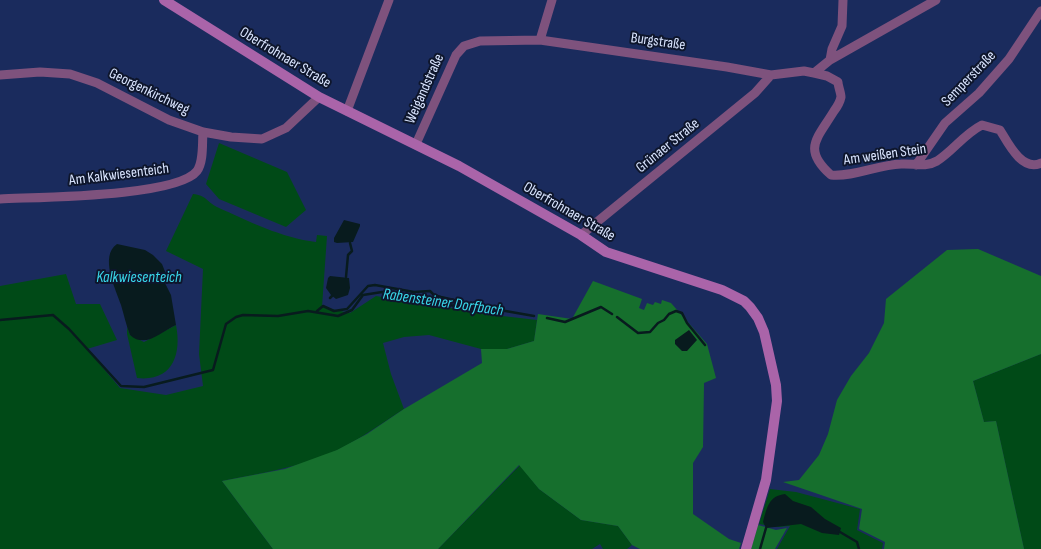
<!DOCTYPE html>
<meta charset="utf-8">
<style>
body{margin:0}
canvas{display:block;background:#1a2b5d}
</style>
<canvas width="1041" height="549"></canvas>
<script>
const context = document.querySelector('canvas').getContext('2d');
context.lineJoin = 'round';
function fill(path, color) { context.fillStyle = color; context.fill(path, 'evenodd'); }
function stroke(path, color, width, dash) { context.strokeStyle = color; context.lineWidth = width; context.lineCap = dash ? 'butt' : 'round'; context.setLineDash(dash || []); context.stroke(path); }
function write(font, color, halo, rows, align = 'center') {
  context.font = font + ' "Sofia Sans Condensed",sans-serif'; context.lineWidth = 4; context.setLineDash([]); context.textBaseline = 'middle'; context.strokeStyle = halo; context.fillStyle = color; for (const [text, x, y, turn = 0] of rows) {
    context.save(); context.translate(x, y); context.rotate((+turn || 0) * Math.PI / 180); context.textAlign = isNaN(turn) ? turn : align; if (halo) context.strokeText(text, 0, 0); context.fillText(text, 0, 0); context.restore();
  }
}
const green = new Path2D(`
 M 219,143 L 287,172 L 306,210 L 286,227 L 219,199 L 206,184 Z
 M 193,194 C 206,195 207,202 217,207 C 248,221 282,238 316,242 L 317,235 L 327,236 L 322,307 L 350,313 L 376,296 L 494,315 L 537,320 L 534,341 L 507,349 L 481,349 L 429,335 L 404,337 L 383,343 L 391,374 L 404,409 C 382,423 362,438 338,450 C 302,467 261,473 222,481 L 273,549 L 0,549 L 0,286 L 66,274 L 76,304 L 100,304 L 117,340 L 87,349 L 120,388 L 166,395 L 203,386 L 199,354 L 203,269 L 166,251 Z
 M 176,325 C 182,355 172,382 137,378 L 127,334 L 127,327 L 130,335 L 144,342 Z
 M 1041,354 L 1041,549 L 1024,549 L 996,421 L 984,422 L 973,381 Z
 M 520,465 L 539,489 L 581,520 L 618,526 L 632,545 L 627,549 L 603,549 L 600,544 L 592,549 L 438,549 Z
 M 770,489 L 796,492 L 860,509 L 857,530 L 883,543 L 882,549 L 777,549 L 790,526 L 778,527 L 759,524 Z`);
const forest = new Path2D(`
 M 978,249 L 1041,276 L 1041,354 L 973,381 L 984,422 L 996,421 L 1024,549 L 884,549 L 885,542 L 859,529 L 862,509 L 783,482 L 799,480 L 819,455 L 828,434 L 837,400 L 851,376 L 869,353 L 884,323 L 886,299 L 947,250 Z
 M 593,281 L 642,299 L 639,308 L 644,310 L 647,303 L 653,305 L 655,302 L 661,304 L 662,300 L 671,303 L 707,344 L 716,378 L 704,383 L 703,447 L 693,463 L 693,514 L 729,539 L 741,543 L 739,549 L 640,549 L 632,545 L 618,526 L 581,520 L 539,489 L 519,465 L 438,549 L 273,549 L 222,481 L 285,469 L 337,450 L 367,434 L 404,409 L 482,363 L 481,349 L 507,349 L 534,341 L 538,314 L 572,319 Z
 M 758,525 L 776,530 L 787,528 L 775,549 L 751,549 Z`);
const water = new Path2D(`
 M 344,220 L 360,224 L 360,226 L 353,242 L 337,243 L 334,242 L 334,238 Z
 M 117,244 L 145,250 L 153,255 L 162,264 L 166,274 L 165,283 L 171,295 L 176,325 C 161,332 145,349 130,335 C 126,325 124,315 121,305 C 116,290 99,256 117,244 Z
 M 330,276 L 349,278 L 350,288 L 348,295 L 336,299 L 331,295 L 326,288 L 328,278 Z
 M 689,330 L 697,340 L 687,351 L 682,351 L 675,344 L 675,340 Z
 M 785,494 L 793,501 L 811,507 L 825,519 L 841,528 L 839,535 L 822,533 L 801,524 L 766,528 L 763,522 C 767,507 769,496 785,494 Z`);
const stream = new Path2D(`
 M 346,277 L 348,255 L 352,251 L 350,243
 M 330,298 L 332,296
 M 317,311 L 323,306 L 334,311 L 347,309 L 368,286 L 375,285 L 414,292 L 430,291 L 434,295 L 441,297 L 493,309
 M 617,317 L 638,333 L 650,332 L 658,323 L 664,320 L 669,314 L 676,311 L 682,313 L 687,323 L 705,345
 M 547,318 L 565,322 L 601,307 L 612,314
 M 0,320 L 53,315 L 69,329 L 121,386 L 144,387 L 213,370 L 226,324 L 236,317 L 243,315 L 278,316 L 308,311 L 338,316 L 352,310 L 363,295 L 382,292 L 437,301 L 447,305 L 469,307 L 481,311 L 487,312 L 494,309 L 534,316
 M 840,532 L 857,542 L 859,549
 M 760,549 L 766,528`);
const street = new Path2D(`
 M 540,40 L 552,0
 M 830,60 L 832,49 L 842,26 L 843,0
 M 814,73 L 830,60 L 936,0
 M 0,75 L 40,72 L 70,74 L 97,83 L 169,120 L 203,132 L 231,137 L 262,139 L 286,128 L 319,97
 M 347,111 L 389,0
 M 416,144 L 456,55 L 464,46 L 480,41 L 540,40 L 727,67 L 771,75 L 804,71 L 814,73 L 827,76 L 838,82 C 838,86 841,93 841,97 C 840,102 837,107 834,111 C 817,139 802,149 831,175 C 854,177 877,165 901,164 C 913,163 925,168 937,161 C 953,151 964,134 982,125 L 1000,130 C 1008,143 1022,172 1041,163
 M 916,165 L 945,123 L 979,93 L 1009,59 L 1041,11
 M 0,199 C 36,197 177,197 197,171 C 204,161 202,143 203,132
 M 581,235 L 755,93 L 771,75`);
const secondary = new Path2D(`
 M 164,0 L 319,97 L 459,166 L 581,235 L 606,252 L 722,290 L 744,301 L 750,307 L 758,318 L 764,332 L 776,385 L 777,401 L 766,480 L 746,549`);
const streetNames = [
 ["Burgstraße",658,42,8],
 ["Oberfrohnaer Straße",285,58,31],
 ["Semperstraße",969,79,-46],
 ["Weigandstraße",425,89,-66],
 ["Georgenkirchweg",149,92,26],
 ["Grünaer Straße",668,146,-39],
 ["Am weißen Stein",885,155,-8],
 ["Am Kalkwiesenteich",119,175,-7],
 ["Oberfrohnaer Straße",569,212,30]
];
const waterNames = [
 ["Kalkwiesenteich",139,278],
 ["Rabensteiner Dorfbach",443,303,8]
];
fill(green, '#004a17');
fill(forest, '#166f2d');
fill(water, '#081b1e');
stroke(stream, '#081b1e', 2.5);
stroke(street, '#7e527d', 9);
stroke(secondary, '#aa64a9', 10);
write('15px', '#dae5ff', '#0e162c', streetNames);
write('italic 16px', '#39d7ea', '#0e162c', waterNames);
</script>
